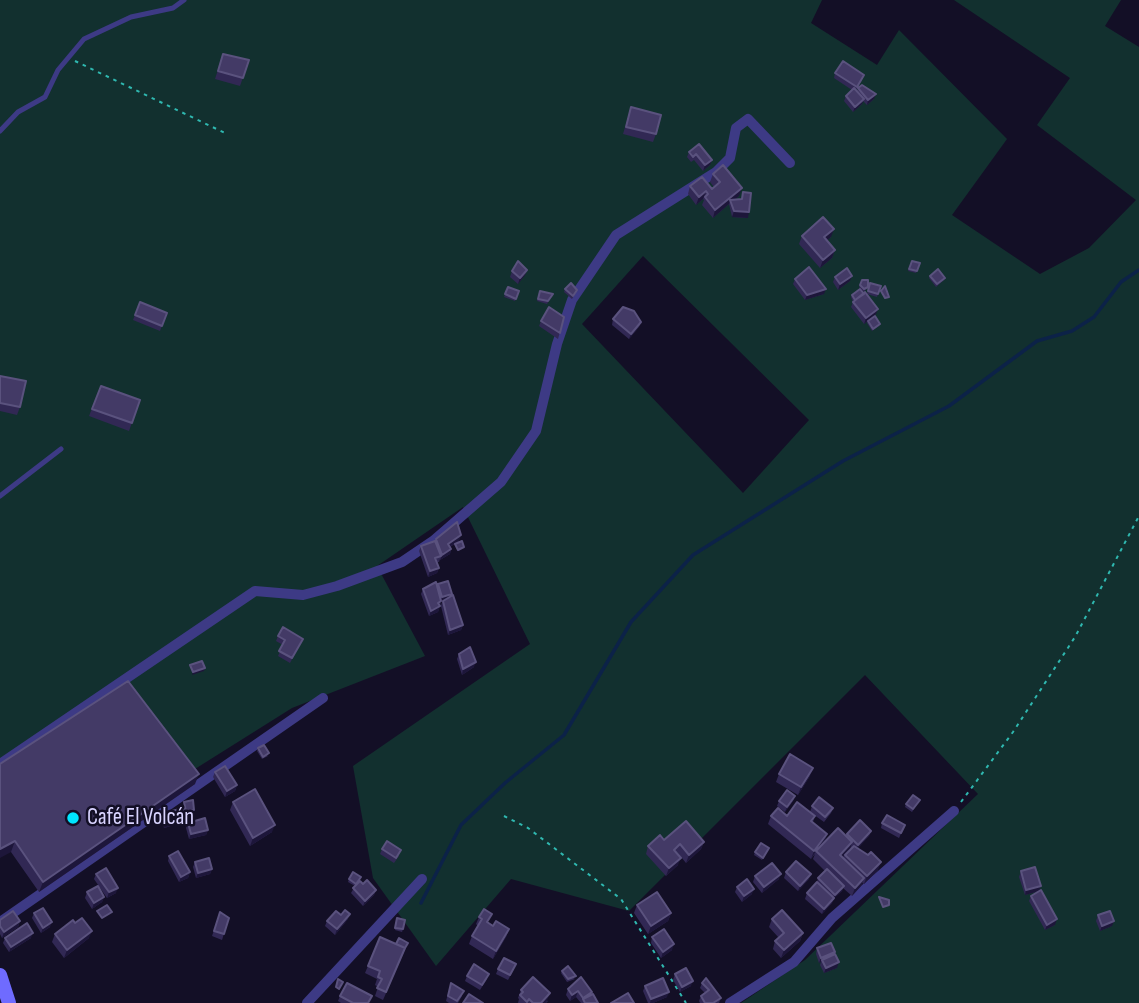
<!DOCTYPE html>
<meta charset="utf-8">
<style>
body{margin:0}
canvas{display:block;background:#130f26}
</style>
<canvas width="1139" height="1003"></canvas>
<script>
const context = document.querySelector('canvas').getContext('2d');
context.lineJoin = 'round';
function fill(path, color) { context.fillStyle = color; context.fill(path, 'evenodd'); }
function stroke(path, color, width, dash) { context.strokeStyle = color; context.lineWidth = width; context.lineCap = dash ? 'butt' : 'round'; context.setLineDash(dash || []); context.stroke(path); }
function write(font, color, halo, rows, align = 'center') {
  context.font = font + ' "Sofia Sans Condensed",sans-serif'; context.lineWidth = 5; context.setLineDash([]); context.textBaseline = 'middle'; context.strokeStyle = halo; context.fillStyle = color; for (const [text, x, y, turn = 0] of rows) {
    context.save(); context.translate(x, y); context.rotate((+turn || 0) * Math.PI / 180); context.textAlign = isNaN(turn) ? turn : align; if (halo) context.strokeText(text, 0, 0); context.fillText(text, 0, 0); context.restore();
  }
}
const green = new Path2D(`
 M 0,0 L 822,0 L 811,23 L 877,65 L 899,30 L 1007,139 L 952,215 L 1040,274 L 1089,248 L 1136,200 L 1037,125 L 1070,78 L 954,0 L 1121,0 L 1105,26 L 1139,47 L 1139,1003 L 741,1003 L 805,960 L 978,794 L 865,675 L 629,911 L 511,879 L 436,966 L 373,878 L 353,766 L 530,644 L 463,507 L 377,566 L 425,656 L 292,708 L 144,801 L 0,808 ZM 643,256 L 809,420 L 743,493 L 582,324 Z`);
const stream = new Path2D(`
 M 421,903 L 461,825 L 505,783 L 564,735 L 631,622 L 693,555 L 843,461 L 949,406 L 1037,341 L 1072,331 L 1094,317 L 1121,282 L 1139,270`);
const path = new Path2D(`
 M 75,61 L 227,134
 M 961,802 L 1013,732 L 1075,637 L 1139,516
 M 504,816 L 528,828 L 621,899 L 686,1003`);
const lane = new Path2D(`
 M 0,131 L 18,112 L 45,97 L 58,70 L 84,39 L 131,17 L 173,8 L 184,0
 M 0,496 L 61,449`);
const street = new Path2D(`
 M 0,764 L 255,591 L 303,595 L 337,586 L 402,562 L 433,541 L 501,482 L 536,431 L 557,344 L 572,300 L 616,235 L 716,172 L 730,158 L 736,128 L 748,119 L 790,163
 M 0,922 L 323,698
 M 307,1003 L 422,879
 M 730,1003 L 794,962 L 832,918 L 954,811`);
const secondary = new Path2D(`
 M 0,975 L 9,1003`);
const wall = new Path2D(`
 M 223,54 L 249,60 L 240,86 L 215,79 Z
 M 835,73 L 862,80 L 856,90 L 857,91 L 858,88 L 874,99 L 867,105 L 863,101 L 862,104 L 853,112 L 844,101 L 846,96 L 852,90 L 834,78 Z
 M 631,107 L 656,134 L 653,142 L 623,134 Z
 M 699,144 L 710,165 L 703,171 L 694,160 L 691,162 L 687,157 L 689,152 Z
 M 713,174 L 739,196 L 734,200 L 741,199 L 743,192 L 748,218 L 732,217 L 729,204 L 713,218 L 702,205 L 704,200 L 703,199 L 696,205 L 688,194 L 690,186 L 712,189 L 714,187 L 710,182 Z
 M 802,236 L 831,237 L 827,240 L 835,250 L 832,258 L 820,268 L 799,244 Z
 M 912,261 L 920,263 L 916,273 L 908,271 Z
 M 527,270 L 525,275 L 518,284 L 510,277 L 512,271 Z
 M 930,276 L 945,278 L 944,280 L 936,287 L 929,278 Z
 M 835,277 L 850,281 L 838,290 L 833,282 Z
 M 795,279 L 824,294 L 805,300 L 793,284 Z
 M 862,280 L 867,289 L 863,292 L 876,314 L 869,320 L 880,324 L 879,326 L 872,331 L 867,323 L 868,321 L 864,324 L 851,307 L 853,302 L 851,297 L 852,295 L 860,289 L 859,287 Z
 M 870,283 L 881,286 L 877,297 L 867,294 Z
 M 508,287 L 519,291 L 515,301 L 504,297 Z
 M 565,289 L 576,292 L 572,299 L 564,292 Z
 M 540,291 L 553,294 L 547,304 L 537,301 Z
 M 140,302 L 167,313 L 160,331 L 133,320 Z
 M 564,317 L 558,339 L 539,326 L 541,321 Z
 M 613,319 L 641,322 L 639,327 L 629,339 L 612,325 Z
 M 0,376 L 20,407 L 17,415 L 0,411 Z
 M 101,386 L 140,400 L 129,431 L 89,416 Z
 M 436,539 L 459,541 L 450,547 L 451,549 L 450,554 L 440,560 L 440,559 L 439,562 L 437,562 L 439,568 L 437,573 L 428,577 L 419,551 L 421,546 L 435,541 Z
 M 438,584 L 452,595 L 463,625 L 461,630 L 448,635 L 441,606 L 442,602 L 441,602 L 438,612 L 429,616 L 421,594 L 423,589 L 437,586 Z
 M 278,636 L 303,639 L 290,663 L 278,656 L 283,645 L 276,641 Z
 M 459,654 L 474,667 L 462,675 L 457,659 Z
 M 258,748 L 268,756 L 262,759 L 257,751 Z
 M 0,764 L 195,784 L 39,892 L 11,852 Z
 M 215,772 L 237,785 L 235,791 L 225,797 L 213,777 Z
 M 779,774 L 810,776 L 798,795 L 776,782 Z
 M 795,796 L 793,801 L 785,812 L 777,806 L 779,801 Z
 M 920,800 L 912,812 L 905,807 L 906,804 Z
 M 184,802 L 194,810 L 193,813 L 186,814 L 185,822 L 164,828 L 162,819 L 164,813 L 184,808 Z
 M 233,802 L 272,832 L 250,846 L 230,810 Z
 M 812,806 L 833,808 L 831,813 L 824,822 L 810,812 Z
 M 771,816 L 815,816 L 813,822 L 824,842 L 846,836 L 847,834 L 871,831 L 869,836 L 857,849 L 878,870 L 864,884 L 862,883 L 861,886 L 852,896 L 843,888 L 842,891 L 833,899 L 832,903 L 822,914 L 805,899 L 807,893 L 817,882 L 818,878 L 825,871 L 813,859 L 815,854 L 811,859 L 768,824 Z
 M 188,823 L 208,830 L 206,835 L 189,839 L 186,828 Z
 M 882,823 L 905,825 L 899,838 L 881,828 Z
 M 664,840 L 704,842 L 701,849 L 686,863 L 677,852 L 678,865 L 666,876 L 646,854 L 648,846 Z
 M 382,849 L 399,856 L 394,863 L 380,854 Z
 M 768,850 L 762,860 L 754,855 L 755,852 Z
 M 169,856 L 190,872 L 188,878 L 179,882 L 168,861 Z
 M 195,862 L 212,869 L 210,874 L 196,878 L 193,867 Z
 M 1021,871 L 1039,891 L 1025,895 L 1019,877 Z
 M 786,872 L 809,879 L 798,891 L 784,878 Z
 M 96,874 L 116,893 L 107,898 L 94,879 Z
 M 755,876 L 779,879 L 762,893 L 753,882 Z
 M 349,879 L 360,879 L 357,884 L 363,884 L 376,890 L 374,895 L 363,906 L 351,893 L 355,886 L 348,882 Z
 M 737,887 L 752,894 L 742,902 L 735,892 Z
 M 87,892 L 104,897 L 102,902 L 92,909 L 85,898 Z
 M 1031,896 L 1055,925 L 1045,930 L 1029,901 Z
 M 637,905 L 671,913 L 668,921 L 648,934 L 634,913 Z
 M 220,912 L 229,918 L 222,940 L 212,936 Z
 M 34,913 L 50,927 L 41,933 L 32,918 Z
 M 341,915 L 348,919 L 335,935 L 325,926 L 327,921 Z
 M 1098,915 L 1112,926 L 1100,931 L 1096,921 Z
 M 479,917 L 493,926 L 509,929 L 506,937 L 493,959 L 469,944 L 472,936 L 478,926 L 476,924 Z
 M 397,918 L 403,929 L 402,932 L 395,930 Z
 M 772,919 L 803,933 L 800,941 L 781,958 L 773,949 L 775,941 L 779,938 L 769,927 Z
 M 0,920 L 20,921 L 18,927 L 2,938 L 0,934 Z
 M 55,934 L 89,938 L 64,958 L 52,942 Z
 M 652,937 L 672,950 L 661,958 L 651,943 Z
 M 5,938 L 31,938 L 9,952 L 3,943 Z
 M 408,943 L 383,1000 L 375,996 L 378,987 L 375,985 L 377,979 L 365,973 L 368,966 L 396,944 Z
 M 817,948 L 835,952 L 834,955 L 837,968 L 824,973 L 820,965 L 821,962 L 819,963 L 816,954 Z
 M 498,969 L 514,969 L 508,980 L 496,974 Z
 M 562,971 L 575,979 L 567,982 L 561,973 Z
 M 675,974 L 691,986 L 680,992 L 673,980 Z
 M 467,976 L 487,979 L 480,990 L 465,981 Z
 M 451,983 L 462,996 L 458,1003 L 449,1003 L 446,1001 Z
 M 702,983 L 721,998 L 719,1003 L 700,1003 L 699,1001 L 701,996 L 705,993 L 700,988 Z
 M 645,986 L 667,997 L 653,1003 L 648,1003 L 643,991 Z
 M 568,989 L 591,995 L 598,1003 L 581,1003 L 576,997 L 570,1001 L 566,995 Z
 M 521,990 L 548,1001 L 546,1003 L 518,1003 L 519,999 L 518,998 Z
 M 340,996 L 369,1003 L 341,1003 L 338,1001 Z`);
const shadedWall = new Path2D(`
 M 876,94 L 874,99 L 867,105 L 868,100 Z
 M 864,99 L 862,104 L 853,112 L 855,107 Z
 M 712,160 L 710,165 L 703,171 L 705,165 Z
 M 742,188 L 739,196 L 731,203 L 730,200 L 729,204 L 713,218 L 715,210 Z
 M 706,191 L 703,199 L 696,205 L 699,197 Z
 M 734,211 L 749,212 L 748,218 L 732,217 Z
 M 834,229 L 831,237 L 821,245 L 824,237 Z
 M 835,250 L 832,258 L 820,268 L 823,260 Z
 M 527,270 L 525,275 L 518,284 L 520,278 Z
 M 852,276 L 850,281 L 838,290 L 840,284 Z
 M 826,289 L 824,294 L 805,300 L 807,295 Z
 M 878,309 L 876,314 L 864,324 L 866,318 Z
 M 641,322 L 639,327 L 629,339 L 631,334 Z
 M 461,535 L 459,541 L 446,549 L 448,544 Z
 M 451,549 L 450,554 L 440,560 L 442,555 Z
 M 439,568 L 437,573 L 428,577 L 430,571 Z
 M 452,594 L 450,599 L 441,602 L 440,606 L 438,603 L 441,601 L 442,597 Z
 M 440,606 L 438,612 L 429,616 L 431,611 Z
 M 463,625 L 461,630 L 448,635 L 450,630 Z
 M 476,662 L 474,667 L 462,675 L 463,669 Z
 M 205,668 L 204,671 L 192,675 L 193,672 Z
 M 813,768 L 810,776 L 798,795 L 801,787 Z
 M 199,774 L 195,784 L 39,892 L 43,882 Z
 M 237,785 L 235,791 L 225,797 L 227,791 Z
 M 795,796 L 793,801 L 785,812 L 787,807 Z
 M 187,817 L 185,822 L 164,828 L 165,823 Z
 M 275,825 L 272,832 L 250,846 L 253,838 Z
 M 208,830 L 206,835 L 189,839 L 191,834 Z
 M 871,831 L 869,836 L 856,850 L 858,845 Z
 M 827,834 L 825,842 L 816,851 L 811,859 L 814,851 Z
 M 15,841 L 11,852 L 0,858 L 0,849 Z
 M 704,842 L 701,849 L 686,863 L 689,855 Z
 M 852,842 L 850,850 L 837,863 L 840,855 Z
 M 681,858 L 678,865 L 666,876 L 669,868 Z
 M 881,862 L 878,870 L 864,884 L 867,876 Z
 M 212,869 L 210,874 L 196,878 L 198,873 Z
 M 190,872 L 188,878 L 179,882 L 181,877 Z
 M 781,874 L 779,879 L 762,893 L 764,887 Z
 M 811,874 L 809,879 L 798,891 L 800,886 Z
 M 864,878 L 861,886 L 852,896 L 855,888 Z
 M 844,886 L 842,891 L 833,899 L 832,903 L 822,914 L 824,909 L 833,898 L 835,895 Z
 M 1041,886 L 1039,891 L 1025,895 L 1026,890 Z
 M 118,888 L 116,893 L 107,898 L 109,892 Z
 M 754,889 L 752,894 L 742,902 L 744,896 Z
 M 376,890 L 374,895 L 363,906 L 365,901 Z
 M 104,897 L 102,902 L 92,909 L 94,903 Z
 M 671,913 L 668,921 L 648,934 L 651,926 Z
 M 350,914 L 348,919 L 335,935 L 337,929 Z
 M 1057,919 L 1055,925 L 1045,930 L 1047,925 Z
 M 20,921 L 18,927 L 2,938 L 4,932 Z
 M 1114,921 L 1112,926 L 1100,931 L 1102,926 Z
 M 52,922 L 50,927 L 41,933 L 43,928 Z
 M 509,929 L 506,937 L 493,959 L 496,951 Z
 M 92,931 L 89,938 L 64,958 L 67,950 Z
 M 33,933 L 31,938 L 9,952 L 11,947 Z
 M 803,933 L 800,941 L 781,958 L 784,950 Z
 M 674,944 L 672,950 L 661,958 L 663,952 Z
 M 835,952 L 833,957 L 822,960 L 821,962 L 819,963 L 821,958 Z
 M 839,962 L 837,968 L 824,973 L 826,968 Z
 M 693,981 L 691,986 L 680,992 L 682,987 Z
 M 578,991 L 576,997 L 570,1001 L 572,995 Z
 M 669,992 L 667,997 L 653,1003 L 650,1003 L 651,999 Z
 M 550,993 L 546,1003 L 541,1003 Z`);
const building = new Path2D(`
 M 223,54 L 249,60 L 243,78 L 218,71 Z
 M 843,61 L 864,75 L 857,87 L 835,73 Z
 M 862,85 L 876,94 L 868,100 L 858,88 Z
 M 854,88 L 864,99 L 855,107 L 846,96 Z
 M 631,107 L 661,115 L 656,134 L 626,127 Z
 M 699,144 L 712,160 L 705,165 L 696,154 L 693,157 L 689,152 Z
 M 723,165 L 742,188 L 715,210 L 705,197 L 708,194 L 706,191 L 699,197 L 690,186 L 702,177 L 712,189 L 720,182 L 713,174 Z
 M 743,192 L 751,193 L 749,212 L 734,211 L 730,200 L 742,199 Z
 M 823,217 L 834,229 L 824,237 L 835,250 L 823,260 L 802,236 Z
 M 518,261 L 527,270 L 520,278 L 512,271 Z
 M 912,261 L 920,263 L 917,271 L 909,269 Z
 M 809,267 L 826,289 L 807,295 L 795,279 Z
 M 847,268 L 852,276 L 840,284 L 835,277 Z
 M 938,269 L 945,278 L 937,284 L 930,276 Z
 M 862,280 L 868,280 L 868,287 L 864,289 L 860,285 Z
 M 571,283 L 577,290 L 573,296 L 565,289 Z
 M 870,283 L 881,286 L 878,294 L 868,291 Z
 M 885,286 L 889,297 L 885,298 L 881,291 Z
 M 508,287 L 519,291 L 516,299 L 505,294 Z
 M 860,289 L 864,294 L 855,300 L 852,295 Z
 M 540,291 L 553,294 L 548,301 L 538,299 Z
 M 865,292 L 878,309 L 866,318 L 853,302 Z
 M 140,302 L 167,313 L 162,326 L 135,315 Z
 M 549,307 L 564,317 L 560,333 L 541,321 Z
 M 623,307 L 634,311 L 641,322 L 631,334 L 613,319 Z
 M 875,316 L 880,324 L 873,329 L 868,321 Z
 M 0,376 L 26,381 L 20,407 L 0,403 Z
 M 101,386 L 140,400 L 132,423 L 92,409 Z
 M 457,522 L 461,535 L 448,544 L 451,549 L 442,555 L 436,539 Z
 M 435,541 L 441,556 L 435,558 L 439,568 L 430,571 L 421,546 Z
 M 462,541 L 464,547 L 458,550 L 455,544 Z
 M 448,581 L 452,594 L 442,597 L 438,584 Z
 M 436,582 L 441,601 L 438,603 L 440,606 L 431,611 L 423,589 Z
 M 453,595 L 463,625 L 450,630 L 443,601 Z
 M 283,627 L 303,639 L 292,658 L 279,651 L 285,640 L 278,636 Z
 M 470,647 L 476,662 L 463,669 L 459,654 Z
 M 202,661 L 205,668 L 193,672 L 190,665 Z
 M 128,681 L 199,774 L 43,882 L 15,841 L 0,849 L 0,764 Z
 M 264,745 L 269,753 L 263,757 L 258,748 Z
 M 790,754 L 813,768 L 801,787 L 779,774 Z
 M 225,766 L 237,785 L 227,791 L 215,772 Z
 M 255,789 L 275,825 L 253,838 L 233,802 Z
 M 787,790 L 795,796 L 787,807 L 779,801 Z
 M 913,795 L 920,800 L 913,809 L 906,804 Z
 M 819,797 L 833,808 L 825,817 L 812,806 Z
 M 193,800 L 194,810 L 186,812 L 184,802 Z
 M 797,802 L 815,816 L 811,821 L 827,834 L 814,851 L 771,816 L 778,808 L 787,816 Z
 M 184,808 L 187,817 L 165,823 L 164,813 Z
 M 887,815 L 905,825 L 901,833 L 882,823 Z
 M 205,818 L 208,830 L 191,834 L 188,823 Z
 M 860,820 L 871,831 L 858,845 L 847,834 Z
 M 686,821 L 704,842 L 689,855 L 680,844 L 674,850 L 681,858 L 669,868 L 648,846 L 660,835 L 664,840 Z
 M 838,828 L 852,842 L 840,855 L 864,878 L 855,888 L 816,851 Z
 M 387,841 L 401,850 L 396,858 L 382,849 Z
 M 761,843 L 769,848 L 763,858 L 755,852 Z
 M 854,846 L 868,855 L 871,852 L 881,862 L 867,876 L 845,855 Z
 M 178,851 L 190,872 L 181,877 L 169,856 Z
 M 209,858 L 212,869 L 198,873 L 195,862 Z
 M 796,861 L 811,874 L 800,886 L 786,872 Z
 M 772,863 L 781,874 L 764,887 L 755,876 Z
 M 1035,867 L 1041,886 L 1026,890 L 1021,871 Z
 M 106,868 L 118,888 L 109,892 L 96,874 Z
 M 827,869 L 844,886 L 835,895 L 818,878 Z
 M 353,872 L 361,877 L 356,884 L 349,879 Z
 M 747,879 L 754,889 L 744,896 L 737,887 Z
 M 367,880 L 376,890 L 365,901 L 353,888 L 360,881 L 363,884 Z
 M 817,882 L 834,898 L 824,909 L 807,893 Z
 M 98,886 L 104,897 L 94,903 L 87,892 Z
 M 1041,890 L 1057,919 L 1047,925 L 1031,896 Z
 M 657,892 L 671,913 L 651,926 L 637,905 Z
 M 879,897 L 889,900 L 889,905 L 883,907 Z
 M 107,905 L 112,912 L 102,918 L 97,911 Z
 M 43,908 L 52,922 L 43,928 L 34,913 Z
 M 484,909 L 492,914 L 487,922 L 493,926 L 496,921 L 509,929 L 496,951 L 472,936 L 482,919 L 479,917 Z
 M 345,910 L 350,914 L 337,929 L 327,921 L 336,911 L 341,915 Z
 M 782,910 L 803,933 L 784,950 L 775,941 L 784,933 L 772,919 Z
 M 13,911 L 20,921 L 4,932 L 0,926 L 0,920 Z
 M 1110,911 L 1114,921 L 1102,926 L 1098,915 Z
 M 220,912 L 229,918 L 224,934 L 214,931 Z
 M 82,918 L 92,931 L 67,950 L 55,934 L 73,920 L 75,923 Z
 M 397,918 L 405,920 L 403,929 L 395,928 Z
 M 27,923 L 33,933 L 11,947 L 5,938 Z
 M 664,929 L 674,944 L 663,952 L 652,937 Z
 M 380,937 L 405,948 L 386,992 L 377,988 L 382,979 L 378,977 L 380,971 L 368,966 Z
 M 399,938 L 408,943 L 405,948 L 396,944 Z
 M 831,943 L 835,952 L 821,958 L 817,948 Z
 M 835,954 L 839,962 L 826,968 L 822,960 Z
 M 504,958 L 516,964 L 510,975 L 498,969 Z
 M 474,964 L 489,974 L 482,985 L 467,976 Z
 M 568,966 L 576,976 L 568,979 L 562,971 Z
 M 686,968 L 693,981 L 682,987 L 675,974 Z
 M 533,977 L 550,993 L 541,1003 L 533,1003 L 529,999 L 527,1002 L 520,995 L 523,992 L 521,990 Z
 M 581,977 L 592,992 L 583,998 L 578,991 L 572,995 L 568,989 Z
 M 663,978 L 669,992 L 651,999 L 645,986 Z
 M 706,978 L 721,998 L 713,1003 L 705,1003 L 701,996 L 709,990 L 702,983 Z
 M 338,979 L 343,982 L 339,989 L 336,987 Z
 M 347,983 L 372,996 L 368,1003 L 353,1003 L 340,996 Z
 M 451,983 L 464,991 L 457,1001 L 448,996 Z
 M 628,993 L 634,1003 L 611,1003 Z
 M 469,994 L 483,1003 L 463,1003 Z
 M 593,994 L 598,1003 L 585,1003 L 583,999 Z`);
const markers = [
 [73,818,7,"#00e5ff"]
];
const poiNames = [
 ["Café El Volcán",87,818]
];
fill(green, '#12302f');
stroke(stream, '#0c2248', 3.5);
stroke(path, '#2fb8b0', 2, [3.5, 5]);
stroke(lane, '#3d3a85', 5);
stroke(street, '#3d3a85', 10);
stroke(secondary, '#6f6bff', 14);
fill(wall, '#312854');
fill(shadedWall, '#1d163a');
fill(building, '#433a66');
stroke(building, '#5a527e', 2);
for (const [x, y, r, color] of markers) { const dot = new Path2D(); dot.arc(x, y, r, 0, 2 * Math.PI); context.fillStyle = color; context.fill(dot); stroke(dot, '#130f26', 2.5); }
write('23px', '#d9d4ff', '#130f26', poiNames, 'left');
</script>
